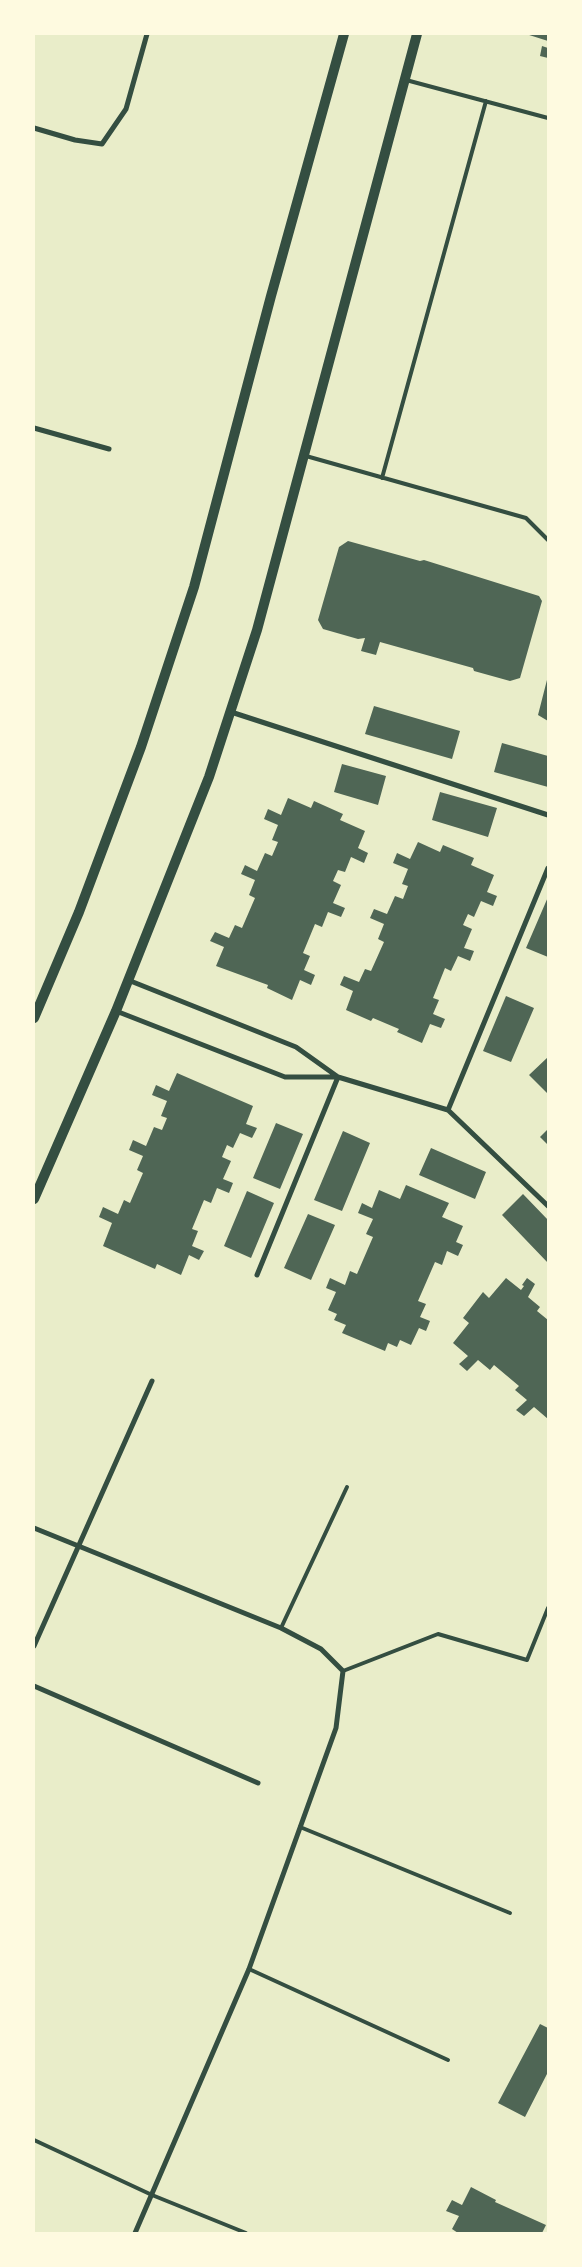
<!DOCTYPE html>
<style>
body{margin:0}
#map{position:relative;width:582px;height:2267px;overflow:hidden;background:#e9edc9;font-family:"Exo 2",sans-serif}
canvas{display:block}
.frame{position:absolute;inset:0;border:35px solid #fefae0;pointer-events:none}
</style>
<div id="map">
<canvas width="582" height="2267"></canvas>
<div class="frame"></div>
</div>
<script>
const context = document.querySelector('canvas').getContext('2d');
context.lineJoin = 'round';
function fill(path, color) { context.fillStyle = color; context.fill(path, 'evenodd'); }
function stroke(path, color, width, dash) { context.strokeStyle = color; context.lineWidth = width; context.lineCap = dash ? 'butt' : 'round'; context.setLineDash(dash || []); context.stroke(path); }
const building = new Path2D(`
 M 526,34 L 548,34 L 548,41 Z
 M 542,46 L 548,48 L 548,58 L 540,56 Z
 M 348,541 L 420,561 L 424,560 L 539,596 L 542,601 L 520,678 L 510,681 L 474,671 L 473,668 L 380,642 L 376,655 L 361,651 L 365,638 L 358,639 L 323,629 L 318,620 L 339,547 Z
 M 548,676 L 548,721 L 538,715 Z
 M 374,706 L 460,731 L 452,759 L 365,734 Z
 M 502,743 L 548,756 L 548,787 L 494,772 Z
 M 342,764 L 386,776 L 378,805 L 334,792 Z
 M 440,792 L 497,808 L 488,837 L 432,820 Z
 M 288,798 L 311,808 L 314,801 L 343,814 L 340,820 L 365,831 L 358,848 L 368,853 L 364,863 L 351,857 L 345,872 L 338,870 L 333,881 L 341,885 L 333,903 L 345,908 L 341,917 L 328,912 L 322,927 L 315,924 L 303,953 L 310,956 L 304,970 L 315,975 L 311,985 L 300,980 L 292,1000 L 267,988 L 268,985 L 216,966 L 224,947 L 210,941 L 215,932 L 229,938 L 235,925 L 242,928 L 255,898 L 249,895 L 255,880 L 241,874 L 245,865 L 257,871 L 265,853 L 272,856 L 278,842 L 272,840 L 278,825 L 264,819 L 268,809 L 281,815 Z
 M 418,842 L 440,852 L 443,845 L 474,858 L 471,865 L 494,875 L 487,892 L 497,896 L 493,906 L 481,901 L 474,917 L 468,914 L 463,925 L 472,929 L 464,948 L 474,951 L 470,961 L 458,956 L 451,971 L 445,968 L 433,998 L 439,1000 L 433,1014 L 445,1019 L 441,1028 L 430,1024 L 422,1043 L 397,1032 L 399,1029 L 373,1018 L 371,1021 L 346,1010 L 353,991 L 340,985 L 344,976 L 359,982 L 365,969 L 371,971 L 384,942 L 378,939 L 384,924 L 370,918 L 374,909 L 387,914 L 395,896 L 403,899 L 408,886 L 402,884 L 408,869 L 393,863 L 397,853 L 410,859 Z
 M 548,897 L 548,957 L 526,948 Z
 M 506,996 L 534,1008 L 511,1062 L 483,1051 Z
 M 548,1057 L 548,1094 L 529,1075 Z
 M 177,1073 L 253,1106 L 246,1124 L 257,1128 L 252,1138 L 240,1133 L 233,1148 L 227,1145 L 222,1157 L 231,1161 L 223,1179 L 233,1183 L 229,1193 L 217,1188 L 211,1203 L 204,1200 L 192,1229 L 198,1231 L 192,1246 L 204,1251 L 199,1260 L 189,1255 L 181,1275 L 157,1264 L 155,1269 L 103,1246 L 112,1223 L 99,1217 L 103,1207 L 118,1214 L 124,1200 L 130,1203 L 143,1173 L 137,1170 L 143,1156 L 129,1150 L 133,1140 L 146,1146 L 154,1127 L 162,1130 L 167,1118 L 161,1116 L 167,1101 L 152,1095 L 156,1085 L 169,1091 Z
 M 276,1123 L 303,1134 L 280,1189 L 253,1178 Z
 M 548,1129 L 548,1145 L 540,1137 Z
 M 343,1131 L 370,1143 L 342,1211 L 314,1200 Z
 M 431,1148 L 486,1172 L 475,1199 L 419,1175 Z
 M 406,1185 L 449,1203 L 442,1217 L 463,1226 L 456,1242 L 463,1245 L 458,1256 L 447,1251 L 442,1265 L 435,1262 L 418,1301 L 426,1304 L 420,1317 L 430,1321 L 426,1331 L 419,1328 L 411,1345 L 400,1340 L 397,1347 L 388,1343 L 385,1351 L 342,1333 L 346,1325 L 334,1320 L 337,1314 L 328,1310 L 336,1292 L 326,1288 L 330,1278 L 345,1285 L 350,1271 L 357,1274 L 373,1237 L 366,1234 L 373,1219 L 358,1213 L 362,1203 L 372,1208 L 379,1190 L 400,1199 Z
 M 247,1191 L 274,1203 L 251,1258 L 224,1246 Z
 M 523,1194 L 548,1220 L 548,1263 L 502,1215 Z
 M 308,1214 L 335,1225 L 311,1280 L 284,1268 Z
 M 506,1278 L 521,1290 L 524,1286 L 522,1285 L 527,1278 L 535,1284 L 528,1297 L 540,1307 L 537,1311 L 548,1320 L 548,1419 L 534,1407 L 524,1416 L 516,1410 L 527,1400 L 515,1390 L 519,1386 L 494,1365 L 490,1370 L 478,1360 L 467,1371 L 459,1364 L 468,1356 L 453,1343 L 469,1323 L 463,1318 L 483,1292 L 489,1298 Z
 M 540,2024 L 548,2028 L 548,2072 L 525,2117 L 498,2103 Z
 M 471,2187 L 496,2200 L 495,2202 L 546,2225 L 542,2233 L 458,2233 L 452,2229 L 459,2216 L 446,2211 L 452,2200 L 462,2205 Z`);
const service = new Path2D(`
 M 406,80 L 548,118
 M 306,456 L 526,518 L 548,540
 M 382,478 L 486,101
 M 281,1628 L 347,1487
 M 343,1671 L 438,1634 L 527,1660 L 548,1608
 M 300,1827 L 510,1913
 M 249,1969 L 448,2060
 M 34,2140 L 152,2195 L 246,2233`);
const minor = new Path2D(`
 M 34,128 L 75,140 L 102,144 L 126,109 L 147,34
 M 34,428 L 109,449
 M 231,712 L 548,815
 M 548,868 L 448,1110 L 548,1206
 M 128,980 L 296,1047 L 338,1077
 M 116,1011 L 285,1077 L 338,1077 L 448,1110
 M 257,1275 L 338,1077
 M 34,1528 L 281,1628 L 321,1649 L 343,1671 L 336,1728 L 249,1969 L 135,2233
 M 34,1646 L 152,1381
 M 34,1686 L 258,1783`);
const secondary = new Path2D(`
 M 34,1018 L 79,912 L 141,747 L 194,587 L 271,296 L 344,34
 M 34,1199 L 116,1011 L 209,777 L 257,630 L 417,34`);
fill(building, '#4f6655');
stroke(service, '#344e41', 4);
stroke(minor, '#344e41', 5);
stroke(secondary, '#344e41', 10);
</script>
